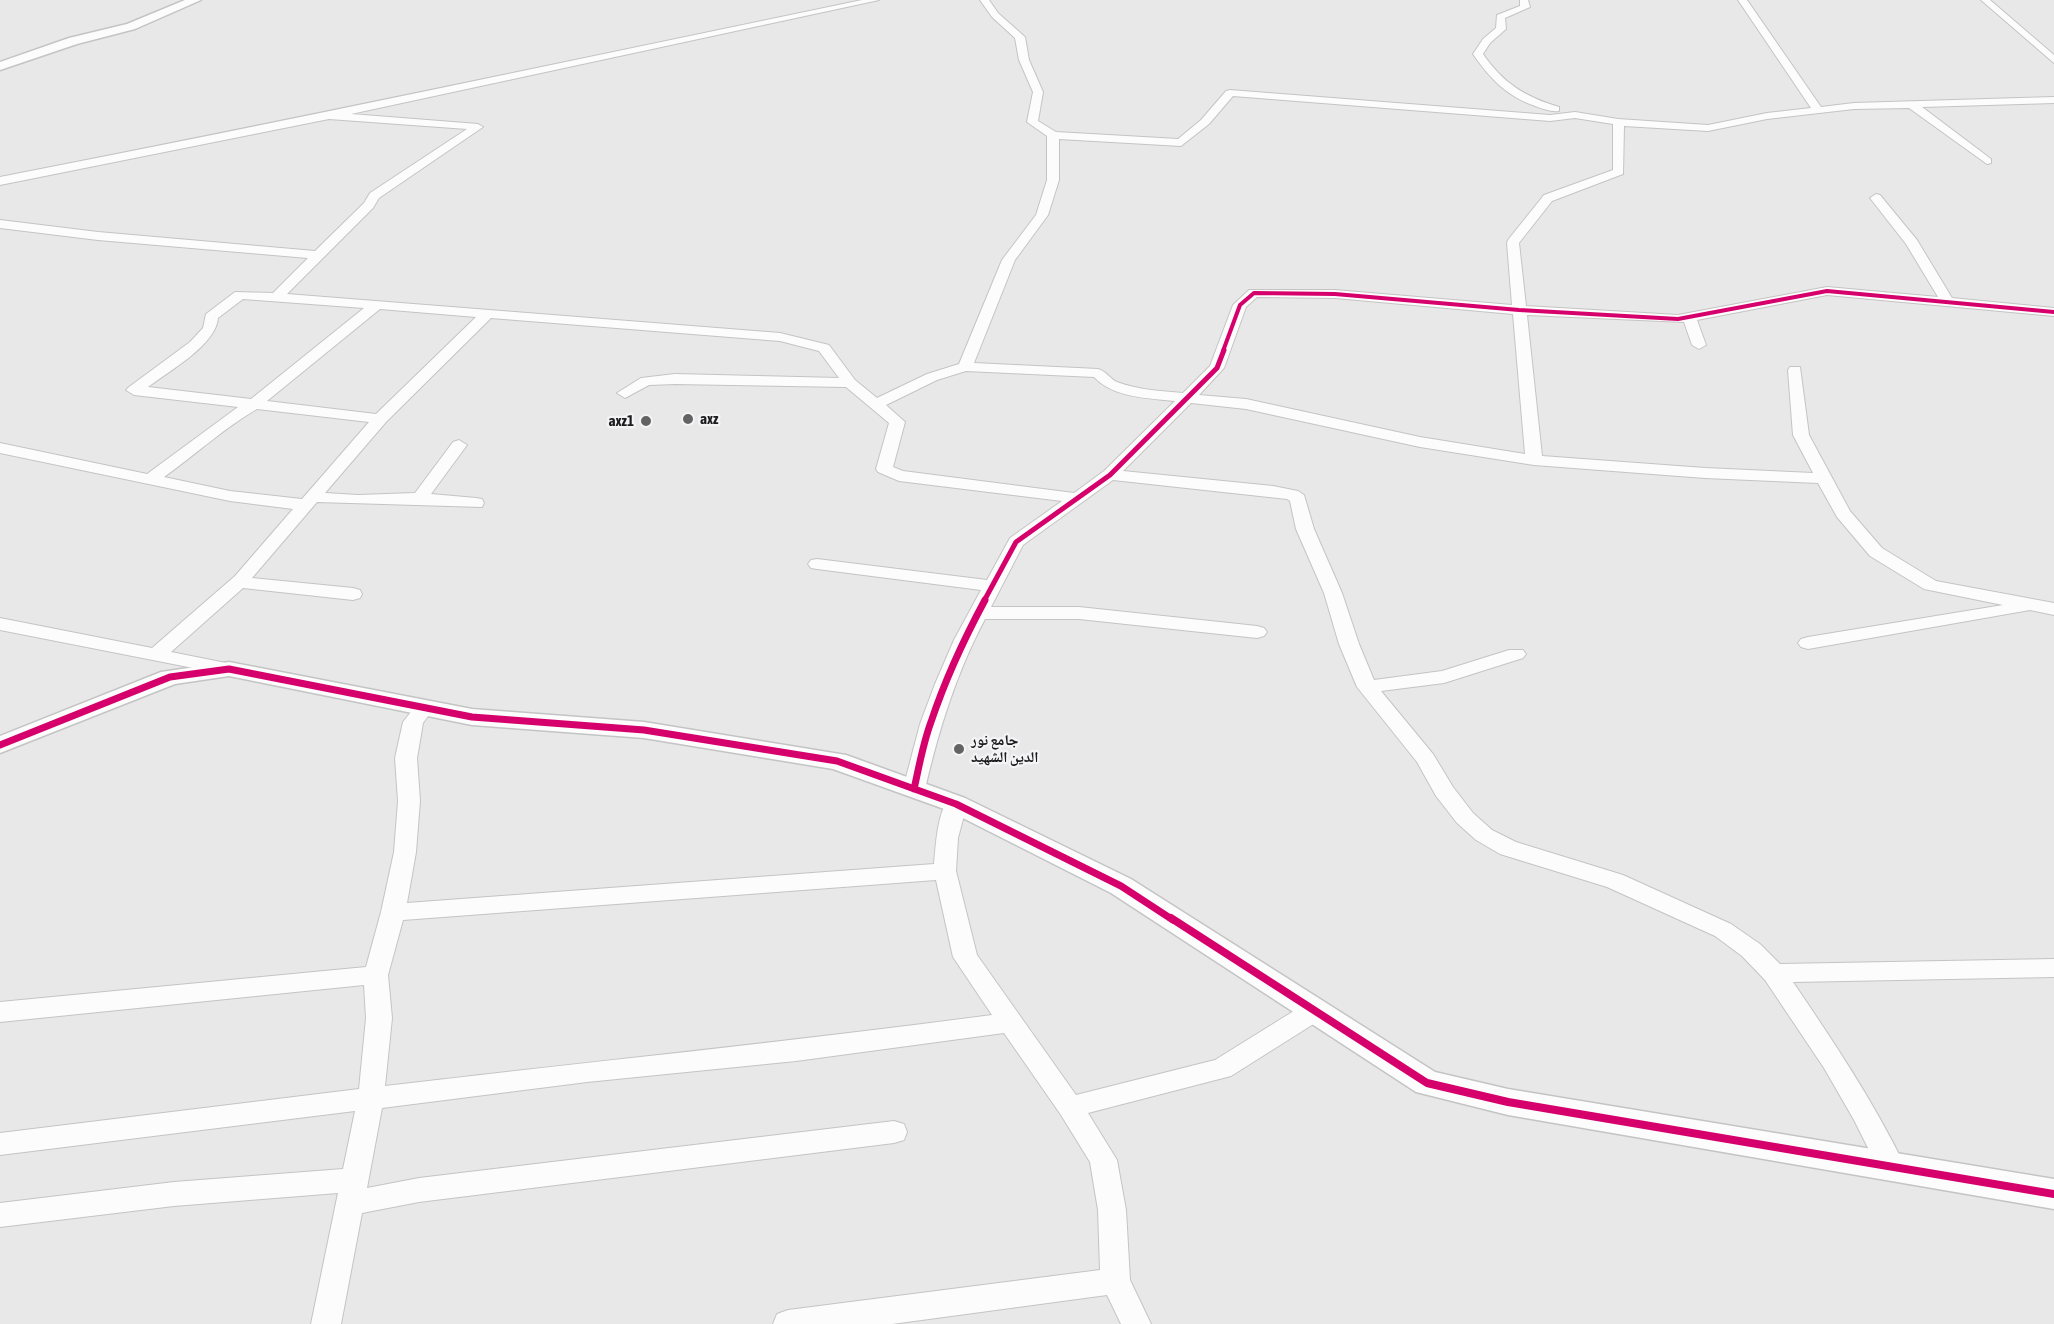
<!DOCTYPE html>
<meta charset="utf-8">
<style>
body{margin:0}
canvas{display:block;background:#e8e8e8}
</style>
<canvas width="2054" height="1324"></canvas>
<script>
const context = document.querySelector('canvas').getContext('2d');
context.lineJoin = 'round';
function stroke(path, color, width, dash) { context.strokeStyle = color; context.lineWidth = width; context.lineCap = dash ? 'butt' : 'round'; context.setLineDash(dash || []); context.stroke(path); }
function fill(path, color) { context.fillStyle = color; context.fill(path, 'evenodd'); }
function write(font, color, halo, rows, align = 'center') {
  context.font = font + ' "Asap Condensed","Noto Naskh Arabic",sans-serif'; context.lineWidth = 4.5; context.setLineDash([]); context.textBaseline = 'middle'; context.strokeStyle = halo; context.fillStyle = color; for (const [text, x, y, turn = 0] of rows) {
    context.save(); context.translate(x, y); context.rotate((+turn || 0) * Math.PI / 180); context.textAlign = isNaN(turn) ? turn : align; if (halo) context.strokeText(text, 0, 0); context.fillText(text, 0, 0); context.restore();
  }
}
const minor = new Path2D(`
 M 862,0 L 879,0 L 351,114 L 478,124 L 483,127 L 379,198 L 373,208 L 287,294 L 780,333 L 829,345 L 855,380 L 877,398 L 927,374 L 959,364 L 1002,260 L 1036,215 L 1047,180 L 1047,136 L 1027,122 L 1033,92 L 1019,60 L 1015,38 L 992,17 L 980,0 L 989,0 L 998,13 L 1025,37 L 1029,60 L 1043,92 L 1038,121 L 1056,132 L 1178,139 L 1201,120 L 1226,91 L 1230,90 L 1550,115 L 1575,112 L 1618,119 L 1708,125 L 1767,113 L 1811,108 L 1738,0 L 1747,0 L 1821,107 L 1854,103 L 2054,97 L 2054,103 L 1922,107 L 1991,159 L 1991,163 L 1987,164 L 1909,108 L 1854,109 L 1767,119 L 1708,131 L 1624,126 L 1623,174 L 1552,201 L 1519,243 L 1526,306 L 1678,315 L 1827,287 L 1938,297 L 1906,244 L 1870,198 L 1876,194 L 1880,195 L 1917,240 L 1952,298 L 2054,308 L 2054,316 L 1827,295 L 1697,320 L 1706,345 L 1699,349 L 1692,345 L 1684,322 L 1527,315 L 1542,456 L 1705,468 L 1813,473 L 1793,435 L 1788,370 L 1790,367 L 1800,367 L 1809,435 L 1850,511 L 1882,548 L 1936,581 L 2054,603 L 2054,615 L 2030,610 L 1808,649 L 1801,647 L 1798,643 L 1801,639 L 1808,637 L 2003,605 L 1924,589 L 1870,556 L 1837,517 L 1818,483 L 1705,478 L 1534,465 L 1420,447 L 1246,409 L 1191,403 L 1123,471 L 1273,486 L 1298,491 L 1304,495 L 1314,529 L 1342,593 L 1359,644 L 1374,680 L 1442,671 L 1509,650 L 1523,650 L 1526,654 L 1523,658 L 1444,683 L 1381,691 L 1433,754 L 1453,787 L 1473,813 L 1492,830 L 1516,842 L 1623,875 L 1731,924 L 1760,944 L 1780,964 L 2054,959 L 2054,977 L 1793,982 C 1834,1042 1873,1101 1905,1166 L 1901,1174 L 1891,1178 L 1881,1174 L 1854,1120 L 1824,1068 L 1765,980 L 1742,956 L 1715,936 L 1607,887 L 1500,854 L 1476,840 L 1457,823 L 1436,796 L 1417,762 L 1357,687 L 1339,644 L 1324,593 L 1296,529 L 1290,501 L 1287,499 L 1113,480 L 1023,545 L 991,607 L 1079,607 L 1257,626 L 1264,628 L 1267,632 L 1264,636 L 1257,638 L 1079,619 L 985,619 C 956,674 939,729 925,789 L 922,794 L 914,796 L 906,794 L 903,789 L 920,724 L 935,684 L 954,640 L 981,590 L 817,569 L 811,568 L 808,564 L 811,560 L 817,559 L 987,580 L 1010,538 L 1062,501 L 899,481 L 878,472 L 876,469 L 889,423 L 846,387 L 675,384 L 649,385 L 625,398 L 617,393 L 641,378 L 675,374 L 839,378 L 819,351 L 780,341 L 491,318 L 386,422 L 325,493 L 358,495 L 415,493 L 453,442 L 459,440 L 467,445 L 431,494 L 476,498 L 482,499 L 484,503 L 482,507 L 317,502 L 252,578 L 353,588 L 360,590 L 362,594 L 360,598 L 353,600 L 243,588 L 171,652 L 236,665 L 239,669 L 236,673 L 229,675 L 0,630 L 0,618 L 152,648 L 235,576 L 293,509 L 230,501 L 0,453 L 0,443 L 147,474 L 238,407 L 134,395 L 126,390 L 129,387 L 190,342 L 203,328 L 206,314 L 235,292 L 273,293 L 308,258 L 98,240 L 0,228 L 0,220 L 98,232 L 315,251 L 364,203 L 370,193 L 467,129 L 329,119 L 0,185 L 0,177 C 288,121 575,60 862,0 ZM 1233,96 L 1550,121 L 1575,118 L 1613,124 L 1613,170 L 1544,195 L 1508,240 L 1507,243 L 1512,305 L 1335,290 L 1249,290 L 1233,305 L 1210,366 L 1183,393 C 1161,391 1138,390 1117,382 C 1110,379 1106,371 1098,369 L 974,363 L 1015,260 L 1048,215 L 1059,180 L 1059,139 L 1181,146 L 1209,124 ZM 1257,297 L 1335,298 L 1513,314 L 1525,454 L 1420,437 L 1246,399 L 1199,395 L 1224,368 L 1246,307 ZM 243,299 L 364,308 L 251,399 L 148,387 C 169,371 216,345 218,318 ZM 380,309 L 476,317 L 376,414 L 267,401 ZM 966,371 L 1094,377 C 1114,398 1147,398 1175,401 L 1104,471 L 1074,493 L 903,471 L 893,467 L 905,422 L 886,405 L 937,380 ZM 257,409 L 369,422 L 302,499 L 230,491 L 164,477 C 195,455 224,428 257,409 Z
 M 1520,0 L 1528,0 L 1530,7 L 1505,18 L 1506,29 L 1490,43 L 1483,54 C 1503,83 1525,97 1559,107 L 1559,111 C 1551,112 1543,109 1535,106 C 1507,96 1490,79 1473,54 L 1483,39 L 1496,28 L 1497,15 L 1520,6 Z
 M 1981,0 L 1990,0 L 2054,55 L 2054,63 Z
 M 424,702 L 431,704 L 434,708 L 423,723 L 417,758 L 420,801 L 416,852 L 407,903 L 934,864 C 936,843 937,817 948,799 L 956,797 L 964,799 L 967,804 L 958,838 L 956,871 L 977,955 L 1076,1095 L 1215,1060 L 1305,1004 L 1314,1001 L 1323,1004 L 1327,1011 L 1323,1018 L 1231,1076 L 1088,1113 L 1117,1160 L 1126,1210 L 1130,1280 L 1151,1324 L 1121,1324 L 1107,1295 L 892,1324 L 773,1324 L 777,1314 L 788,1310 L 1100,1270 L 1098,1210 L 1090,1162 L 1061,1115 L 1004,1033 L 796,1061 L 587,1082 L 382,1108 L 367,1188 L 419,1178 L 894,1121 L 904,1124 L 907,1132 L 904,1140 L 894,1143 L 419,1202 L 362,1213 L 341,1324 L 311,1324 L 338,1193 L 174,1206 L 0,1227 L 0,1203 L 174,1182 L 343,1169 L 355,1111 L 0,1155 L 0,1133 L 359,1089 L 366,1018 L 364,985 L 0,1022 L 0,1002 L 366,967 L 381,912 L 394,852 L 398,801 L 395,758 L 403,722 L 417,704 ZM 936,880 L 953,957 L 992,1015 C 790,1042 587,1062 385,1086 L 392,1018 L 388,975 L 403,920 Z`);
const tertiary = new Path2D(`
 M 185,0 L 201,0 L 135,29 L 77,44 L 0,70 L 0,62 L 69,38 L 127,24 Z
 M 229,662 L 472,709 L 644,722 L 846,755 L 965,798 L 1131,879 L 1435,1072 L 1508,1089 L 2054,1179 L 2054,1209 L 1508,1115 L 1416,1092 L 1111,893 L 947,810 L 833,769 L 644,738 L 472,725 L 229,676 L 175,684 L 0,753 L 0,736 L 161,672 Z`);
const cyclewayFar3 = new Path2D(`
 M 1223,351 L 1240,305 L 1254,293 L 1335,294 L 1519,310 L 1678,319 L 1827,291 L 2054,312`);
const cyclewayFar2 = new Path2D(`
 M 984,601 L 1016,542 L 1110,475 L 1217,368 L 1224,350`);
const cyclewayFar1 = new Path2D(`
 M 0,745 L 170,677 L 229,669 L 472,717 L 644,730 L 837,761 L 956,804 L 1121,886 L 1173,920
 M 914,789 C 919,767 923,743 931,722 C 945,680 964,639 985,600`);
const cycleway = new Path2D(`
 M 1171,918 L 1427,1083 L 1508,1102 L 2054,1194`);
const markers = [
 [688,419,6,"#636364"],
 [646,421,6,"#636364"],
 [959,749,6,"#636364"]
];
const poiNames = [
 ["axz",700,419],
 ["axz1",634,421,"right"],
 ["جامع نور",971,740],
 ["الدين الشهيد",971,757]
];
stroke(minor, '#c4c4c4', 2);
stroke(tertiary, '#c4c4c4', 3);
fill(minor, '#fcfcfc');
fill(tertiary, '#fcfcfc');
stroke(cyclewayFar3, '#d6006c', 4);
stroke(cyclewayFar2, '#d6006c', 5);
stroke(cyclewayFar1, '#d6006c', 7);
stroke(cycleway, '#d6006c', 8);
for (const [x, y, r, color] of markers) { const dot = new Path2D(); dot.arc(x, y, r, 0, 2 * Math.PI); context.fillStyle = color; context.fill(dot); stroke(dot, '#f4f4f6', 2); }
write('bold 15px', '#1c1c1d', '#f4f4f6', poiNames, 'left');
</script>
